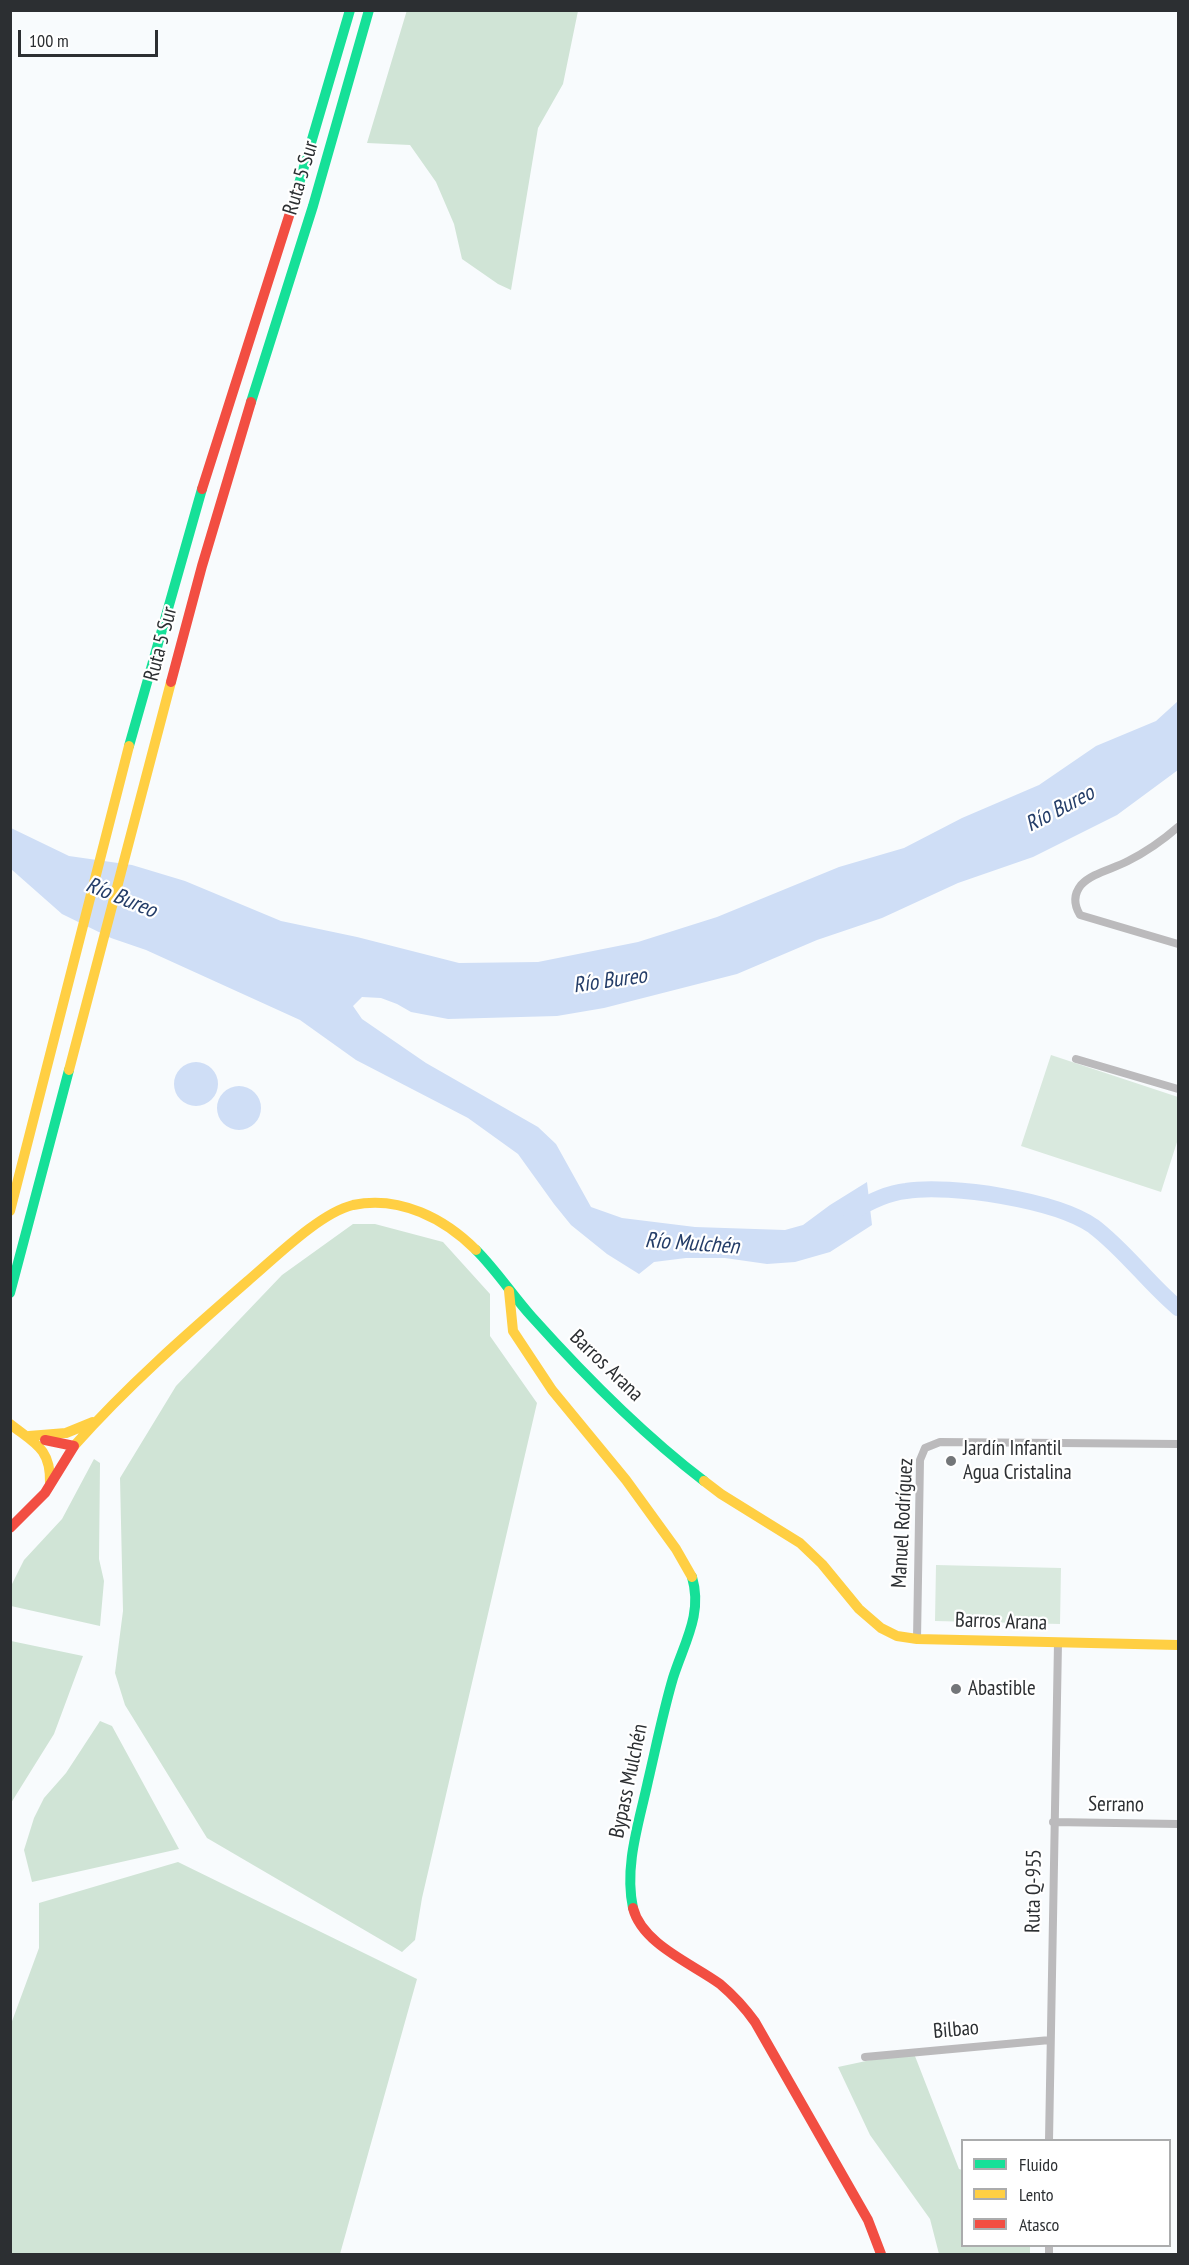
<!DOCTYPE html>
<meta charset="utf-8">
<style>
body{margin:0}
#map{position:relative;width:1189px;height:2265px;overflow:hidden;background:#f8fbfd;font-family:"PT Sans Narrow",sans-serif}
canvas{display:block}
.frame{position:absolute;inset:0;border:12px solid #2c2f32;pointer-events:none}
.legend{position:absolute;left:961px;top:2139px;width:210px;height:108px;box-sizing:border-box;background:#fff;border:2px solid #abacad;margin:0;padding:8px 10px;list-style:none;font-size:18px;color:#2c2f32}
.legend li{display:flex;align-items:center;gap:12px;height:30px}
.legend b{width:30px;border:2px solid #abacad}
.scale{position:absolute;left:18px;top:30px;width:140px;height:27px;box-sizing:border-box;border:3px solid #2c2f32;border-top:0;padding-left:8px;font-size:18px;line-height:21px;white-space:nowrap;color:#2c2f32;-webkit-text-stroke:4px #fff;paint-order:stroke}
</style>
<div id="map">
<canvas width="1189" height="2265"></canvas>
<div class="frame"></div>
<ul class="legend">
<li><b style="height:8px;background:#16e098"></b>Fluido</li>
<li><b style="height:8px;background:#ffcf43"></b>Lento</li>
<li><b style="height:8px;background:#f24e42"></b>Atasco</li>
</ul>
<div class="scale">100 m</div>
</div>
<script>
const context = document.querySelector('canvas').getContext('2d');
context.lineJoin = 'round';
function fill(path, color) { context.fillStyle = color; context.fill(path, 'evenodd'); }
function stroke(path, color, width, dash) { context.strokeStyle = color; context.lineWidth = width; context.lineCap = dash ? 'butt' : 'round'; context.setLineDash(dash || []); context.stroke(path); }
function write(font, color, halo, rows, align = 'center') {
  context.font = font + ' "PT Sans Narrow",sans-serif'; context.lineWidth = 4.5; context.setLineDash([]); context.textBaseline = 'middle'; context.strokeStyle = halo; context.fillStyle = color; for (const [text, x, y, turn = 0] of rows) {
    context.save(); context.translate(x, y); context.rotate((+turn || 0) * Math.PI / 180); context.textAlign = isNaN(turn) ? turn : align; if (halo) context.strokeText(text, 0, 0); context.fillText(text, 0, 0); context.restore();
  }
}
const green = new Path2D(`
 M 1051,1055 L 1178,1097 L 1178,1139 L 1161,1192 L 1021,1146 Z
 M 936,1565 L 1061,1568 L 1060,1624 L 935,1621 Z`);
const forest = new Path2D(`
 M 407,10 L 578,11 L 563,84 L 538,128 L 511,290 L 498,284 L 462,259 L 454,224 L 436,182 L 410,145 L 367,143 Z
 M 353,1224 L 375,1224 L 443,1242 L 490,1294 L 490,1336 L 537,1403 L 422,1898 L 415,1940 L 402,1952 L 207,1838 L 125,1705 L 115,1673 L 123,1611 L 120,1478 L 176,1386 L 282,1275 Z
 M 94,1459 L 100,1463 L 99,1559 L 104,1581 L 100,1626 L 11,1606 L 11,1586 L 24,1560 L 62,1519 Z
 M 11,1641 L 83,1656 L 54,1734 L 11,1803 Z
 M 100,1721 L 112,1726 L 179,1849 L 32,1882 L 24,1850 L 34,1818 L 44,1798 L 66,1773 Z
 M 178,1862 L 417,1979 L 340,2254 L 11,2254 L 11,2024 L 39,1948 L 39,1903 Z
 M 913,2051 L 959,2169 L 962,2170 L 962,2246 L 1030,2246 L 1030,2254 L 939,2254 L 930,2219 L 870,2135 L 838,2067 Z`);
const water = new Path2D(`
 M 1178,701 L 1178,770 L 1117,815 L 1033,857 L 958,883 L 882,918 L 817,940 L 737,974 L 604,1008 L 557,1016 L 448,1019 L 411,1012 L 397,1004 L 381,998 L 362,997 L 353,1006 L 362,1019 L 426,1063 L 538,1127 L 556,1144 L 591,1207 L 622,1218 L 695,1227 L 785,1230 L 803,1225 L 830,1205 L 867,1182 L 872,1225 L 830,1252 L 795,1262 L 767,1264 L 725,1258 L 686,1258 L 654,1262 L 639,1274 L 607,1254 L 571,1225 L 554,1204 L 518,1154 L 468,1118 L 356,1060 L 300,1020 L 146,950 L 111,938 L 62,914 L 11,869 L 11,828 L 69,856 L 132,865 L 185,881 L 281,921 L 357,937 L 459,963 L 538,962 L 638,942 L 717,917 L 839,867 L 904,848 L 962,818 L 1039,785 L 1096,746 L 1156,721 Z
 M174 1084a22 22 0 1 1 44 0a22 22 0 1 1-44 0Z
 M217 1108a22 22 0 1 1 44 0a22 22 0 1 1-44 0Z`);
const river = new Path2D(`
 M 851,1213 C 867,1203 887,1193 906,1191 C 951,1184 1055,1200 1093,1226 C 1125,1250 1148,1283 1178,1308`);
const street = new Path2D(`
 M 1178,827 C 1163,840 1146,852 1128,861 C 1113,869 1092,873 1081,885 C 1073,895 1074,905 1080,915 L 1178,944
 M 1076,1059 L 1178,1089
 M 917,1639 L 920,1460 L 925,1448 L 940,1442 L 1178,1444
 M 1053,1822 L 1178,1824
 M 865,2057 L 1050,2040
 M 1049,2140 L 1058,1643
 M 1049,2246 L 1049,2254`);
const fast = new Path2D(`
 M 296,194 L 350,10
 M 251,402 L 313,206 L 369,10
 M 129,746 L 202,489
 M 476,1250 C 497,1271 513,1296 532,1317 C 585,1376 641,1433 704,1481
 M 10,1293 L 69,1070
 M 633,1908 C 624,1866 639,1823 648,1781 C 656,1747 663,1712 673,1678 C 684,1643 703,1614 692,1577`);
const slow = new Path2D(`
 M 69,1070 L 171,682
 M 10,1211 L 129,746
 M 509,1291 L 513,1331 L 552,1390 L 626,1480 L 676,1549 L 692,1577
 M 10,1424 C 34,1443 51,1448 50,1483
 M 29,1436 L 66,1433 L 93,1422
 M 74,1446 C 128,1385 188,1333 250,1279 C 276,1257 320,1213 353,1205 C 400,1195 445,1219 476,1250
 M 704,1481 L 721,1494 L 800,1543 L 822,1564 L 859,1609 L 881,1628 L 897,1636 L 917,1639 L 1178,1645`);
const jam = new Path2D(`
 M 202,489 L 296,194
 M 171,682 L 202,566 L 251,402
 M 45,1440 L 74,1446
 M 10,1528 L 45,1493 L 74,1446
 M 633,1908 C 642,1944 693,1964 720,1984 C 733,1995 745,2008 755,2022 L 868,2220 L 881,2254`);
const markers = [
 [951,1461,6,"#737679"],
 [956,1689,6,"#737679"]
];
const streetNames = [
 ["Ruta 5 Sur",301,178,-73],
 ["Ruta 5 Sur",161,644,-75],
 ["Barros Arana",606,1366,44],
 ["Manuel Rodríguez",903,1523,-87],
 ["Barros Arana",1001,1622,2],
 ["Bypass Mulchén",629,1781,-78],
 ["Serrano",1116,1805,1],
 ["Ruta Q-955",1034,1891,-89],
 ["Bilbao",956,2030,-5]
];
const poiNames = [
 ["Jardín Infantil",963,1449],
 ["Agua Cristalina",963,1473],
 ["Abastible",968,1689]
];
const waterNames = [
 ["Río Bureo",1060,809,-28],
 ["Río Bureo",121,898,22],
 ["Río Bureo",610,981,-8],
 ["Río Mulchén",692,1244,4]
];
fill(green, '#d9e9de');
fill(forest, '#d0e4d6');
fill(water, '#cfdef6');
stroke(river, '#cfdef6', 16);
stroke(street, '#bbbabc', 8);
stroke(fast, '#16e098', 10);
stroke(slow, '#ffcf43', 10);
stroke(jam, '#f24e42', 10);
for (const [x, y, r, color] of markers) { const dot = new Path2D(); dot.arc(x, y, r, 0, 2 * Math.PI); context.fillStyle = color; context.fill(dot); stroke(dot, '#fff', 2); }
write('21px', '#2c2f32', '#fff', streetNames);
write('21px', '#2c2f32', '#fff', poiNames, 'left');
write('italic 22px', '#243d68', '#fff', waterNames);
</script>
